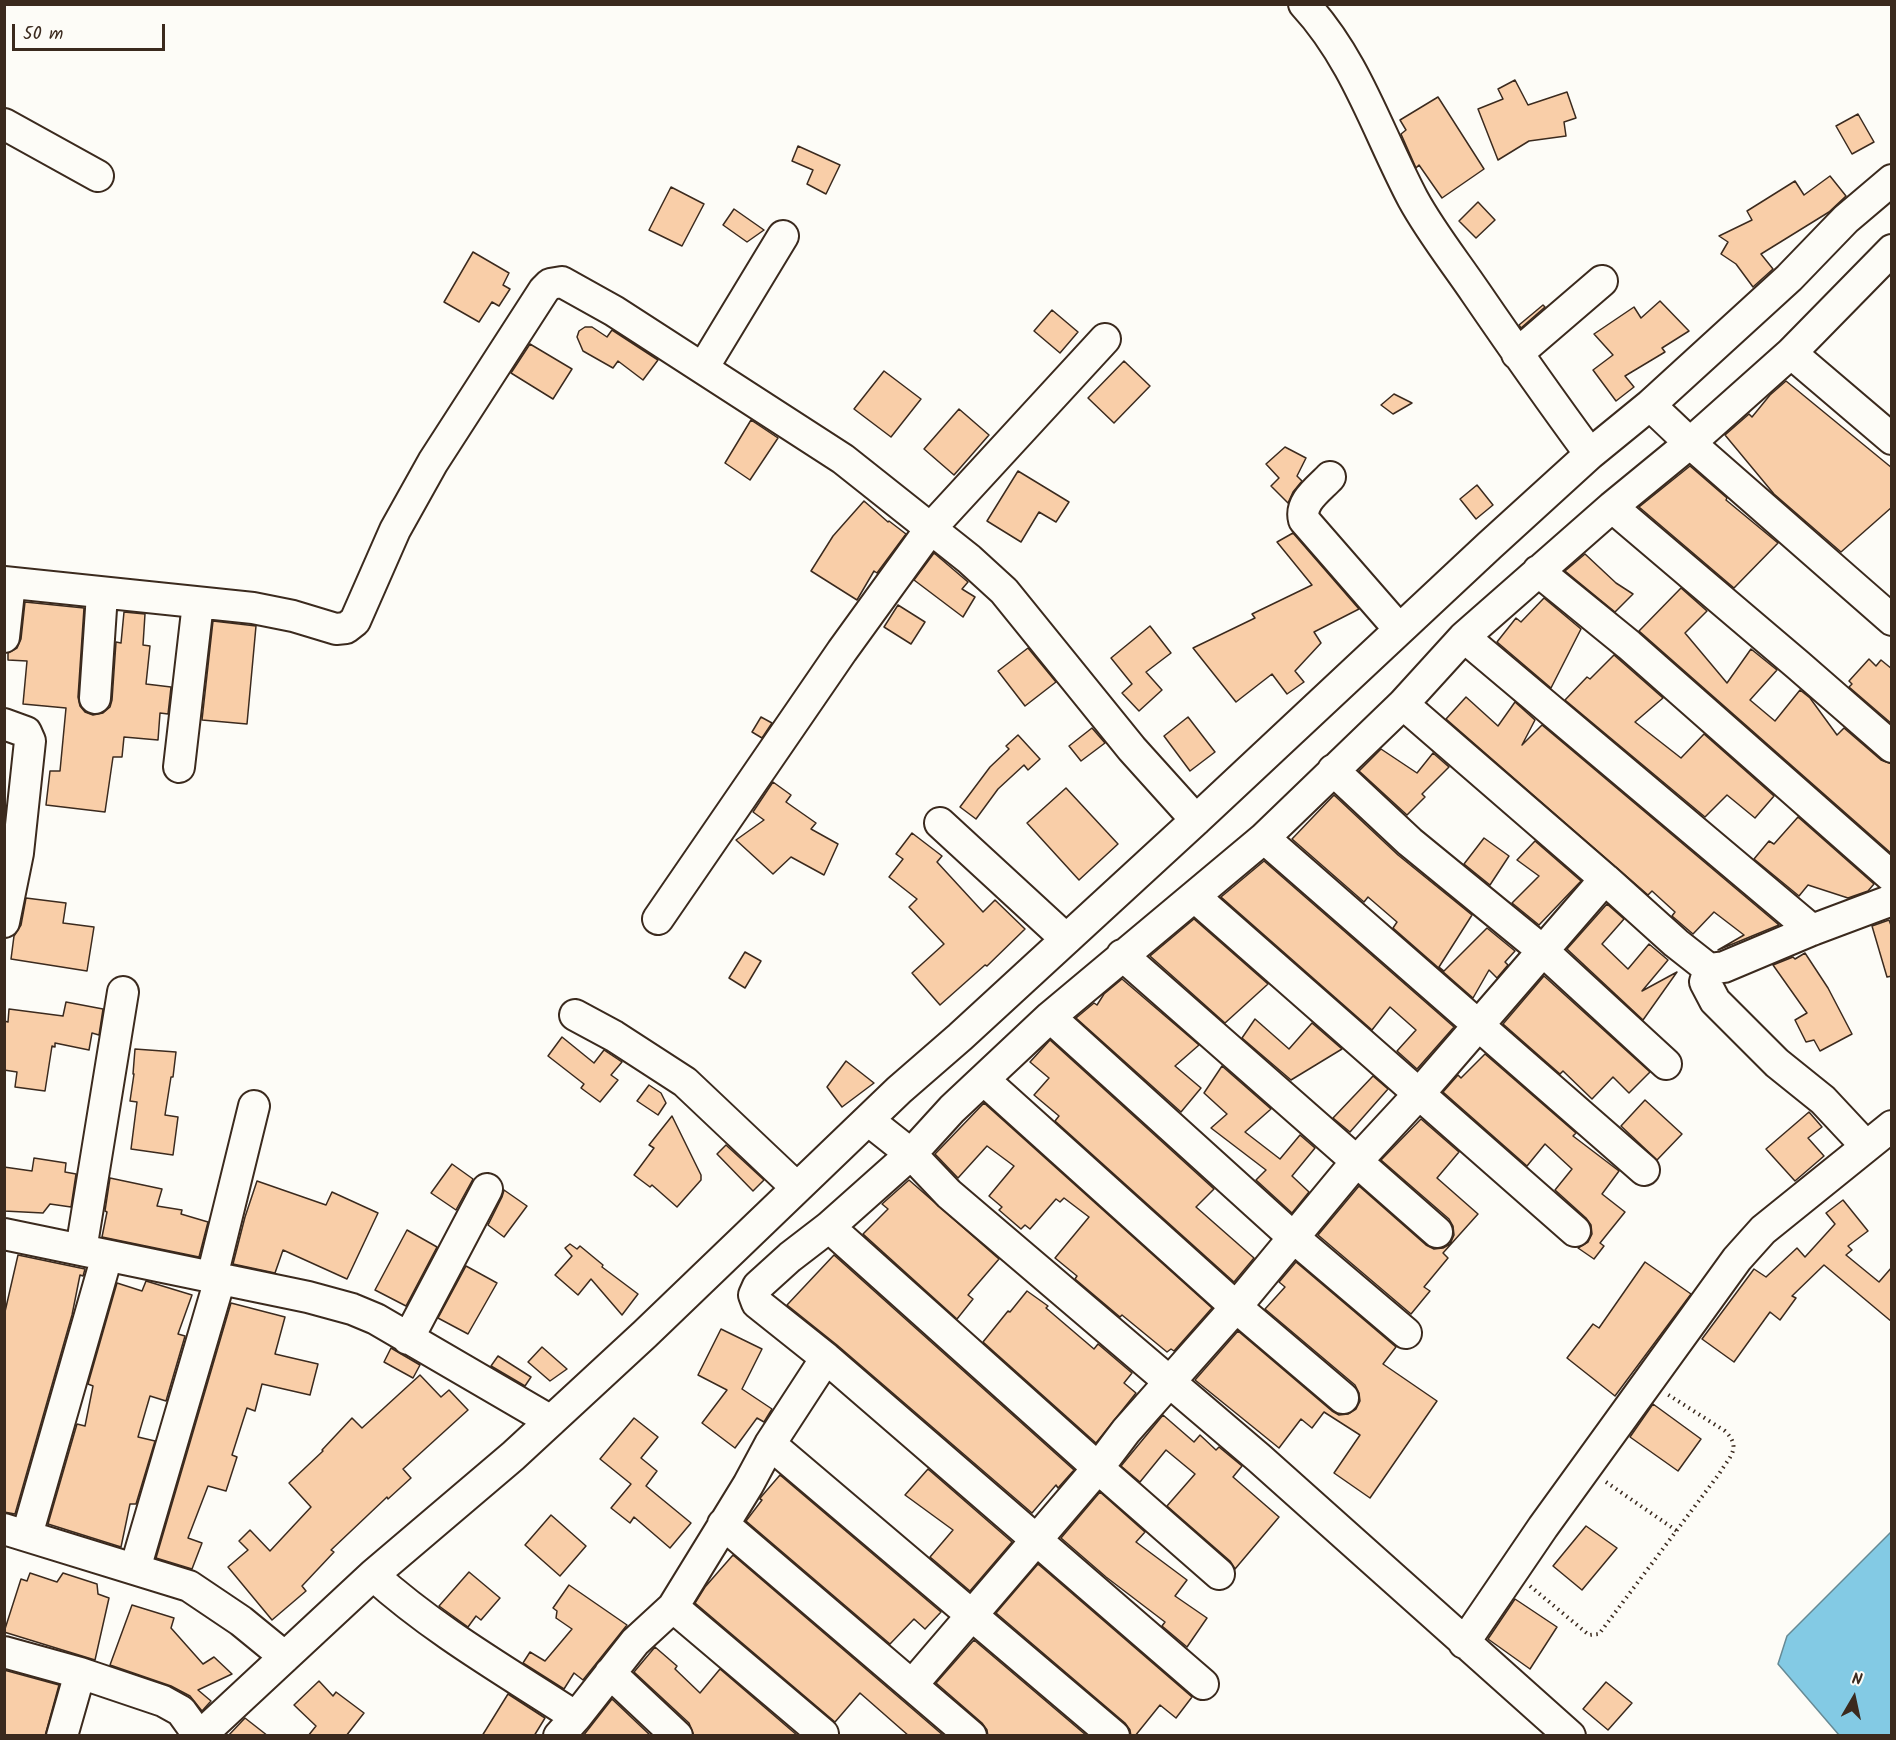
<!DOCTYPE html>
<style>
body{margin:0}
#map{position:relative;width:1896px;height:1740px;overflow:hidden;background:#fdfcf7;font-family:Kalam,sans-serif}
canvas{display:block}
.frame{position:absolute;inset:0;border:6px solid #3b2a1e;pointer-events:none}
.north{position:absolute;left:1824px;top:1668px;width:60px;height:60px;-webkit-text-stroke:4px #fdfcf7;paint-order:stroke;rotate:9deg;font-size:16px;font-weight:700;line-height:24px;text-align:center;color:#3b2a1e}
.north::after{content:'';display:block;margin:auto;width:21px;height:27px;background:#3b2a1e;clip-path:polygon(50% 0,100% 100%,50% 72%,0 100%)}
.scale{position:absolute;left:12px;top:24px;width:153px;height:27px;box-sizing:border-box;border:3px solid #3b2a1e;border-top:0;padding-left:8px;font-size:18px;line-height:21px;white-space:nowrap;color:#3b2a1e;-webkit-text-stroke:4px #fdfcf7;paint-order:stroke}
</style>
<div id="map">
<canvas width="1896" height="1740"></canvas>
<div class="frame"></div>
<div class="north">N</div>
<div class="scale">50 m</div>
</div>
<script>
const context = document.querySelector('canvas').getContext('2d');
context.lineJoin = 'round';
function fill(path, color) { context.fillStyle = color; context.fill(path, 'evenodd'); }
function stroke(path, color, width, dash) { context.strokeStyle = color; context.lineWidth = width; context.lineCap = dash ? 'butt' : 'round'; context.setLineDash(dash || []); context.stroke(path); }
const water = new Path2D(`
 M 1891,1532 L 1891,1735 L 1839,1735 L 1778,1664 L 1787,1636 Z`);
const building = new Path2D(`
 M 1515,80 L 1528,105 L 1567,92 L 1576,118 L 1564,122 L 1566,136 L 1529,141 L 1498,160 L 1478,109 L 1503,99 L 1498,89 Z
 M 1438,97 L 1484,169 L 1442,198 L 1419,165 L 1416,168 L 1401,134 L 1406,130 L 1400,120 Z
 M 1858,114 L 1874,142 L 1852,154 L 1836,126 Z
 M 798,146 L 840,165 L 826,194 L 807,184 L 813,170 L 792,161 Z
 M 1830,176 L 1846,196 L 1829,212 L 1761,254 L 1773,269 L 1753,287 L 1736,264 L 1721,254 L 1728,242 L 1719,236 L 1752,220 L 1747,211 L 1795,181 L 1804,195 Z
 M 671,187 L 704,204 L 682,246 L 649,230 Z
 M 1478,202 L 1495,220 L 1476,238 L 1459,221 Z
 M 734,209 L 764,230 L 747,242 L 723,225 Z
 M 473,252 L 509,273 L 503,285 L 510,289 L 499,306 L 492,302 L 479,322 L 444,302 Z
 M 1660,301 L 1689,331 L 1662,348 L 1665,352 L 1625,376 L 1634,387 L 1616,401 L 1593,370 L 1613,355 L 1594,334 L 1634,307 L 1641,318 Z
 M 1543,305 L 1545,307 L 1521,328 L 1519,325 Z
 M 1052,310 L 1078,332 L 1060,353 L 1034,331 Z
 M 585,327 L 592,327 L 607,337 L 612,330 L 658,360 L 643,380 L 618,361 L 613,368 L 583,351 L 577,337 L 579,331 Z
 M 530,344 L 572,369 L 553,399 L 511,373 Z
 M 1124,361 L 1150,386 L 1114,423 L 1088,398 Z
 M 884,371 L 921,399 L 891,437 L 854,409 Z
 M 1786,381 L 1892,468 L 1892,507 L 1841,552 L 1774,494 L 1725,435 L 1749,414 L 1752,417 L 1770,395 Z
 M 1394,394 L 1412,403 L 1393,414 L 1381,405 Z
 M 959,409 L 989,435 L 954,475 L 924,449 Z
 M 751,420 L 778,438 L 750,480 L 725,463 Z
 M 1285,447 L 1306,458 L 1297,476 L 1302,481 L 1293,492 L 1288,503 L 1271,486 L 1279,478 L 1266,464 Z
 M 1690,466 L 1727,498 L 1726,500 L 1778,543 L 1734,588 L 1639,507 Z
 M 1018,471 L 1069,502 L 1056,522 L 1039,512 L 1021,542 L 987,521 Z
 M 1477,485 L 1493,505 L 1476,519 L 1460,499 Z
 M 864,501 L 888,522 L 889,521 L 906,534 L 877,573 L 874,571 L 857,600 L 811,571 L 833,536 Z
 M 1293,533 L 1359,609 L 1314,632 L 1321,643 L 1295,671 L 1304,682 L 1287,694 L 1272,674 L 1236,702 L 1193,648 L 1255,618 L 1252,614 L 1312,585 L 1277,542 Z
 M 934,553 L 968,582 L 962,589 L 975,597 L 963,617 L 914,580 Z
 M 1585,554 L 1616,583 L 1633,594 L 1615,612 L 1565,571 Z
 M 1681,588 L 1707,611 L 1685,633 L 1727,683 L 1751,649 L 1777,670 L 1750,700 L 1775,721 L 1800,690 L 1810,698 L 1837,735 L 1844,728 L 1881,760 L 1892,764 L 1892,854 L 1639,631 Z
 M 1544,598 L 1581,629 L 1551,688 L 1497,642 L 1516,618 L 1521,622 Z
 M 25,602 L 84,608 L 78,697 L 80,706 L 85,712 L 93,715 L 103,713 L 110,707 L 112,700 L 116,642 L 121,643 L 124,612 L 145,614 L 143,645 L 150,646 L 146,684 L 171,687 L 168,714 L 160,713 L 158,740 L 124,737 L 122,757 L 113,757 L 105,812 L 46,805 L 50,771 L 60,771 L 66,708 L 23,704 L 27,661 L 8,660 L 8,653 L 17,648 L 21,639 Z
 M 898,605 L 925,622 L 911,644 L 884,627 Z
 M 213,621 L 256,626 L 247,724 L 202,720 Z
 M 1150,626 L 1171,653 L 1146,672 L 1162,690 L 1139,711 L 1122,693 L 1132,684 L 1111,658 Z
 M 1028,648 L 1056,682 L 1025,706 L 998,671 Z
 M 1614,655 L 1663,698 L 1635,722 L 1681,758 L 1704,734 L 1774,796 L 1755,818 L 1727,795 L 1705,817 L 1565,700 L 1587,677 L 1590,679 Z
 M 1869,659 L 1876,666 L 1881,660 L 1892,669 L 1892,724 L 1849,687 L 1852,684 L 1849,681 Z
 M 1466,697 L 1498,726 L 1515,702 L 1535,720 L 1522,745 L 1542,725 L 1779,925 L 1718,950 L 1744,935 L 1714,912 L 1693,934 L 1672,916 L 1675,912 L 1652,891 L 1648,895 L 1446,719 Z
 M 761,717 L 772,723 L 762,738 L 752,732 Z
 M 1188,717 L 1215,752 L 1190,771 L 1164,736 Z
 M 1092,728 L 1105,743 L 1081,761 L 1069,746 Z
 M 1018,735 L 1040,759 L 1028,770 L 1024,765 L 998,789 L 976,819 L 960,807 L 990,767 L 1009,749 L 1006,746 Z
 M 1381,749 L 1417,773 L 1433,753 L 1449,767 L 1422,794 L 1425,797 L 1407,815 L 1359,771 Z
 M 773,782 L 791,795 L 786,802 L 816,823 L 811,829 L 838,844 L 824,875 L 791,857 L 773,874 L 736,840 L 764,820 L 753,812 Z
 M 1066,788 L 1118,844 L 1079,880 L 1027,823 Z
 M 1334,795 L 1398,855 L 1472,915 L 1439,967 L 1444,971 L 1487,928 L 1515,951 L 1505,962 L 1508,965 L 1497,978 L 1489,970 L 1473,998 L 1393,928 L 1397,922 L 1368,897 L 1364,902 L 1292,839 Z
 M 1798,817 L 1874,884 L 1868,891 L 1848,898 L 1808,885 L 1799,896 L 1754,859 L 1769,841 L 1774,844 Z
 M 912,833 L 942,856 L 937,862 L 983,912 L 995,900 L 1025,929 L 987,966 L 985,965 L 940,1005 L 912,973 L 944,944 L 909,907 L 917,899 L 889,877 L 903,859 L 896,854 Z
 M 1484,838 L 1509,856 L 1490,885 L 1464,864 Z
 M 1535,841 L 1581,881 L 1539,925 L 1512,903 L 1539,876 L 1517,860 Z
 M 1264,861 L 1454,1027 L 1417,1069 L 1397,1051 L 1416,1030 L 1390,1007 L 1372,1030 L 1221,897 Z
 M 26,898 L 66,903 L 63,923 L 94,927 L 87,971 L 11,959 L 14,936 L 21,925 Z
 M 1607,904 L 1624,919 L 1602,944 L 1628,969 L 1649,944 L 1668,960 L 1642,991 L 1677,972 L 1643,1020 L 1567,949 Z
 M 1194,919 L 1268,984 L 1225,1023 L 1150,956 Z
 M 1889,920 L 1892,928 L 1892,976 L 1887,977 L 1872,926 Z
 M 745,952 L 761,961 L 745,988 L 729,978 Z
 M 1805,953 L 1828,988 L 1852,1034 L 1820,1051 L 1814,1040 L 1806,1042 L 1795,1020 L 1807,1013 L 1773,965 L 1793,957 L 1795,959 Z
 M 1544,976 L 1650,1072 L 1629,1093 L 1613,1077 L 1592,1099 L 1563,1071 L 1560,1074 L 1503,1024 Z
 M 1122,979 L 1199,1045 L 1175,1066 L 1201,1088 L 1181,1112 L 1076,1018 L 1094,1003 L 1097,1005 L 1104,994 Z
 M 66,1002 L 103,1009 L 99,1035 L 92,1033 L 89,1050 L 55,1043 L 55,1047 L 52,1046 L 45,1091 L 15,1087 L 17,1072 L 4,1070 L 4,1021 L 8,1022 L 9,1009 L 63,1016 Z
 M 1255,1019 L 1289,1049 L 1312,1023 L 1342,1049 L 1291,1080 L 1242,1038 Z
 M 562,1037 L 594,1063 L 604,1050 L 622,1062 L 611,1075 L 618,1080 L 600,1102 L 581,1088 L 584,1084 L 548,1056 Z
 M 1050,1040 L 1214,1189 L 1196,1207 L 1254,1258 L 1234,1282 L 1055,1121 L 1059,1116 L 1034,1095 L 1049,1078 L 1030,1062 Z
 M 135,1049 L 176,1052 L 173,1077 L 171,1077 L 165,1115 L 178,1117 L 173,1155 L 131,1149 L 137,1102 L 130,1101 L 134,1074 L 133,1074 Z
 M 1485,1054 L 1576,1133 L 1573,1136 L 1619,1171 L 1602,1194 L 1625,1212 L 1600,1243 L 1604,1246 L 1594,1259 L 1578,1248 L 1588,1242 L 1592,1234 L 1591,1225 L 1586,1218 L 1555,1190 L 1572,1169 L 1545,1144 L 1527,1166 L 1443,1092 L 1458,1075 L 1461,1078 Z
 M 846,1061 L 874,1083 L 842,1107 L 827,1087 Z
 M 1222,1066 L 1271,1109 L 1245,1132 L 1280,1159 L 1300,1135 L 1315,1148 L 1292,1176 L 1309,1192 L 1292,1213 L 1256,1180 L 1266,1170 L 1211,1128 L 1227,1114 L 1204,1093 Z
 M 1373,1076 L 1388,1089 L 1350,1132 L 1333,1118 Z
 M 649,1085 L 661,1093 L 666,1103 L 658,1115 L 637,1101 Z
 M 1645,1100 L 1682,1134 L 1657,1160 L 1621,1126 Z
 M 984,1103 L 1212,1308 L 1174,1351 L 1171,1349 L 1167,1352 L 1122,1315 L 1120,1317 L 1075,1279 L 1077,1276 L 1055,1258 L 1089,1217 L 1064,1198 L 1060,1202 L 1056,1199 L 1030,1229 L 1025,1225 L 1021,1229 L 999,1210 L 1002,1207 L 989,1196 L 1014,1166 L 987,1146 L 958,1178 L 935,1154 Z
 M 1809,1112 L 1822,1127 L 1808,1138 L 1824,1156 L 1795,1181 L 1766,1149 Z
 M 672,1116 L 701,1175 L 701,1180 L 677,1207 L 652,1185 L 650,1187 L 634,1175 L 654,1148 L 649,1145 Z
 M 1421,1119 L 1459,1152 L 1437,1178 L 1478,1214 L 1443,1253 L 1448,1258 L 1424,1287 L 1430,1291 L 1411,1314 L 1318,1235 L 1359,1186 L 1426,1245 L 1434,1249 L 1443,1248 L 1450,1244 L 1454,1235 L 1453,1226 L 1449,1219 L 1381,1160 Z
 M 726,1145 L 764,1180 L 753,1191 L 717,1154 Z
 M 34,1158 L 66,1163 L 65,1172 L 76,1174 L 71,1207 L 50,1204 L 43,1213 L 4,1211 L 4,1167 L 32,1171 Z
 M 452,1164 L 473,1179 L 456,1210 L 431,1193 Z
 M 110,1178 L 162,1189 L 157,1206 L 182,1210 L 181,1214 L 208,1222 L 199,1257 L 102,1237 L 107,1212 L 105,1211 Z
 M 909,1180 L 999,1259 L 968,1295 L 973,1299 L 957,1319 L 863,1234 L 888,1209 L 882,1204 Z
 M 257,1181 L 326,1205 L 332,1192 L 378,1213 L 347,1279 L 283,1250 L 275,1273 L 233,1264 L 245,1217 Z
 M 504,1190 L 527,1206 L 504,1237 L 488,1225 L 502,1197 Z
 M 1843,1200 L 1868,1231 L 1848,1246 L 1852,1250 L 1846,1255 L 1879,1282 L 1892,1267 L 1892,1322 L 1824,1265 L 1792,1296 L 1796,1298 L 1780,1320 L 1770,1312 L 1734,1362 L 1702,1339 L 1754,1269 L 1766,1277 L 1797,1248 L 1805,1257 L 1835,1224 L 1826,1213 Z
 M 407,1230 L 437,1247 L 406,1306 L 375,1290 Z
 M 570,1244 L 577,1249 L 580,1246 L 603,1265 L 602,1267 L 638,1294 L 622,1315 L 591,1279 L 578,1295 L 555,1275 L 572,1256 L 565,1248 Z
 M 18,1255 L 85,1269 L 83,1276 L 80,1275 L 72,1315 L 15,1514 L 4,1512 L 4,1316 Z
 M 834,1255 L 1074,1470 L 1058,1488 L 1056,1485 L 1032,1513 L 837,1345 L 787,1305 Z
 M 1296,1262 L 1396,1347 L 1383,1364 L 1437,1401 L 1370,1498 L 1334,1473 L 1360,1435 L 1324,1412 L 1312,1428 L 1301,1419 L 1279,1448 L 1195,1380 L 1238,1331 L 1332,1411 L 1339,1415 L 1348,1414 L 1356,1409 L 1360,1401 L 1359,1393 L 1355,1385 L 1265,1309 L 1285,1287 L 1279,1282 Z
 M 1645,1262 L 1691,1294 L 1615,1396 L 1567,1358 L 1593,1324 L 1599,1328 Z
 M 466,1266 L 497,1283 L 468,1334 L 438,1318 Z
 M 146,1281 L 192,1295 L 178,1334 L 185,1336 L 166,1401 L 150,1396 L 138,1437 L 155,1441 L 136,1504 L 130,1504 L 121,1547 L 48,1524 L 77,1424 L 85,1426 L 93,1386 L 88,1384 L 117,1283 L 142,1291 Z
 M 1027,1291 L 1048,1306 L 1046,1308 L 1094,1349 L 1098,1344 L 1132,1373 L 1124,1383 L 1136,1393 L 1096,1443 L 983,1342 L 1008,1311 L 1010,1312 Z
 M 231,1303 L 285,1317 L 275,1354 L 318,1364 L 310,1395 L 262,1384 L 255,1411 L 247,1408 L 232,1455 L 237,1457 L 226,1491 L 208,1486 L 188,1538 L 202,1543 L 192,1569 L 156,1558 Z
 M 721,1329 L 762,1349 L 742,1389 L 772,1409 L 764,1422 L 757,1418 L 735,1448 L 702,1423 L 727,1390 L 698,1375 Z
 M 542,1347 L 567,1369 L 550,1381 L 528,1362 Z
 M 391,1348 L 420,1365 L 413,1378 L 384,1362 Z
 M 498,1356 L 531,1377 L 525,1386 L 491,1366 Z
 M 420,1375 L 441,1397 L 449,1390 L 468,1410 L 403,1469 L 411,1478 L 388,1499 L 387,1497 L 331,1550 L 334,1552 L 302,1586 L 306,1591 L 272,1620 L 228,1567 L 248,1550 L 239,1541 L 250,1530 L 270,1551 L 311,1507 L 289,1483 L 323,1451 L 322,1450 L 352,1418 L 362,1428 Z
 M 1653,1404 L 1701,1439 L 1678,1471 L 1630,1437 Z
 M 1163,1415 L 1194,1442 L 1200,1435 L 1216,1450 L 1219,1447 L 1242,1466 L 1233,1477 L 1279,1517 L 1235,1569 L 1230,1561 L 1167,1506 L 1195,1474 L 1166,1450 L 1140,1482 L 1121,1466 Z
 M 634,1418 L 658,1437 L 641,1458 L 657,1471 L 646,1486 L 691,1523 L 670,1548 L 634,1517 L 630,1523 L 611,1508 L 631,1484 L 600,1459 Z
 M 928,1469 L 1012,1542 L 970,1591 L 930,1557 L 953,1530 L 905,1495 Z
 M 780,1475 L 941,1612 L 925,1629 L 914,1619 L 890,1644 L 746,1521 L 762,1500 L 760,1499 L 761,1497 Z
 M 1100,1492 L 1145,1532 L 1136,1542 L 1187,1580 L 1175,1596 L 1207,1618 L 1187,1647 L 1162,1626 L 1165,1622 L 1106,1577 L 1061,1538 Z
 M 551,1515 L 586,1546 L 560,1576 L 525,1545 Z
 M 1586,1526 L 1617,1548 L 1582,1590 L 1553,1566 Z
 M 733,1555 L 944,1736 L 909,1736 L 860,1693 L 835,1722 L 695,1603 L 705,1587 Z
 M 1038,1564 L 1192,1697 L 1176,1718 L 1160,1705 L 1135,1736 L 1131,1736 L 1130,1730 L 1125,1723 L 996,1613 Z
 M 469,1572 L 500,1598 L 481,1620 L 476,1616 L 468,1627 L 439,1606 Z
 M 30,1573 L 57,1582 L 63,1573 L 97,1584 L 98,1594 L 109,1598 L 95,1660 L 4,1632 L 21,1579 L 27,1581 Z
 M 569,1585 L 627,1625 L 583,1680 L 574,1673 L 564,1689 L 523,1663 L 530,1652 L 545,1661 L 572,1629 L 556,1618 L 557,1611 L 553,1608 Z
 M 1515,1599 L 1557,1627 L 1530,1669 L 1488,1639 Z
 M 132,1605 L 174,1618 L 171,1628 L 203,1664 L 214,1657 L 232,1674 L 198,1690 L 211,1701 L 202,1711 L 190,1696 L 171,1686 L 110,1665 Z
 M 974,1640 L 1087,1736 L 988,1736 L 987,1730 L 982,1723 L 936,1683 Z
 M 655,1647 L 677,1666 L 675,1669 L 700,1693 L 720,1669 L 798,1736 L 694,1736 L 689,1723 L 634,1672 Z
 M 4,1670 L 59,1685 L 45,1736 L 4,1736 Z
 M 319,1681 L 333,1696 L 336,1692 L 364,1713 L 346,1736 L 308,1736 L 316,1726 L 294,1705 Z
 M 1606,1682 L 1632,1703 L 1608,1730 L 1583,1709 Z
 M 508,1694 L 545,1718 L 534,1736 L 482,1736 Z
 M 612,1699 L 651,1736 L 583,1736 Z
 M 245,1718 L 268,1736 L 228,1736 Z`);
const path = new Path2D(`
 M 1606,1482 L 1677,1531
 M 1530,1586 L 1589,1635 L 1599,1634 L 1719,1474 C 1730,1456 1742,1448 1725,1431 L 1667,1394`);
const minor = new Path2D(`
 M 1304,4 C 1356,60 1378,133 1413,199 C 1431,232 1455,262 1476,293 C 1513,347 1551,401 1590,454
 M 4,124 L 98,176
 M 1791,353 L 1892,439
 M 1517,354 L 1602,281
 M 703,368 L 783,236
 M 1650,405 L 1690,443 L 1892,620
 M 1330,477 C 1319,489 1299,502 1304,520 L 1399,629
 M 1612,507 L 1798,665 L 1892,747
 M 1538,571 L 1629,645 L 1892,877
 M 4,582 L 253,608 L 293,616 L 336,629 L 346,628 L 355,621 L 395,530 L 433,462 L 544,290 L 550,284 L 562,282 L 614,311 L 843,459 L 969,559 L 1004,591 L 1132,749 L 1196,820
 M 4,637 L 10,583
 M 1464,637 L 1812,930
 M 95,698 L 102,594
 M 1403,704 L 1605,879
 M 4,724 L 26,732 L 30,741 L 18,853 L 4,922
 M 179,767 L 198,603
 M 1333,770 L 1410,842 L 1542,950 L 1666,1064
 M 940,823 L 1066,939
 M 1264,838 L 1644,1170
 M 1195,897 L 1575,1231
 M 658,919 L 842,651 L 931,528 L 1105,339
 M 1122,955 L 1437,1232
 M 1709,969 L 1705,982 L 1715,1001 L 1777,1063 L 1823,1100 L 1866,1146
 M 575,1015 L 614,1036 L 685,1082 L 796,1187
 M 1050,1017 L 1294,1238 L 1406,1333
 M 984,1080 L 1236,1307 L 1343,1398
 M 868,1120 L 911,1154 L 949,1194 L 1259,1458 L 1570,1736
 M 829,1227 L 1098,1468 L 1219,1574
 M 4,1234 L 308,1297 L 352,1309 L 376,1319 L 551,1421
 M 81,1250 L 123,992
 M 212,1277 L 254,1106
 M 408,1339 L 487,1189
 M 826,1358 L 1203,1684
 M 770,1444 L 1114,1736
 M 723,1524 L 971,1736
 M 4,1529 L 189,1586 L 241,1621 L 285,1657
 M 27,1535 L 107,1256
 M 135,1569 L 220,1279
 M 373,1575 C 435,1631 507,1672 576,1717
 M 673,1607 L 823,1734
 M 1464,1643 L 1543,1527 L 1737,1259 L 1763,1230 L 1892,1126
 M 4,1652 L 80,1673 L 163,1701 L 181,1711 L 199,1736
 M 610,1673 L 677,1736
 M 912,1685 L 1098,1468 L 1126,1431 L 1236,1307 L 1356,1162 L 1418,1095 L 1605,879 L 1676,943 L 1709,969 L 1724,967 L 1812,930 L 1892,900
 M 62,1736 L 80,1673
 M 200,1736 L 373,1575 L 513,1456 L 645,1334 L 899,1090 L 960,1037 L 1196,820 L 1489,546 L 1590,454 L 1650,405 L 1789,278 L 1846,219 L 1892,180
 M 559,1736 L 576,1717 L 635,1642 L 673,1607 L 748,1485 L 770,1444 L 826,1358 L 757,1303 L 754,1295 L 758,1286 L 790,1257 L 829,1227 L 911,1154 L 952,1109 L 1050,1017 L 1264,838 L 1403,704 L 1464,637 L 1612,507 L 1690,443 L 1791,353 L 1892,250`);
fill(water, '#83cae4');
stroke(water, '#668a95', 1.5);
fill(building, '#f9cea8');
stroke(building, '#3b2a1e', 1.5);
stroke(minor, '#3b2a1e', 34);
stroke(path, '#3b2a1e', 4, [1.5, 4.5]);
stroke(minor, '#fdfcf7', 30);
</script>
